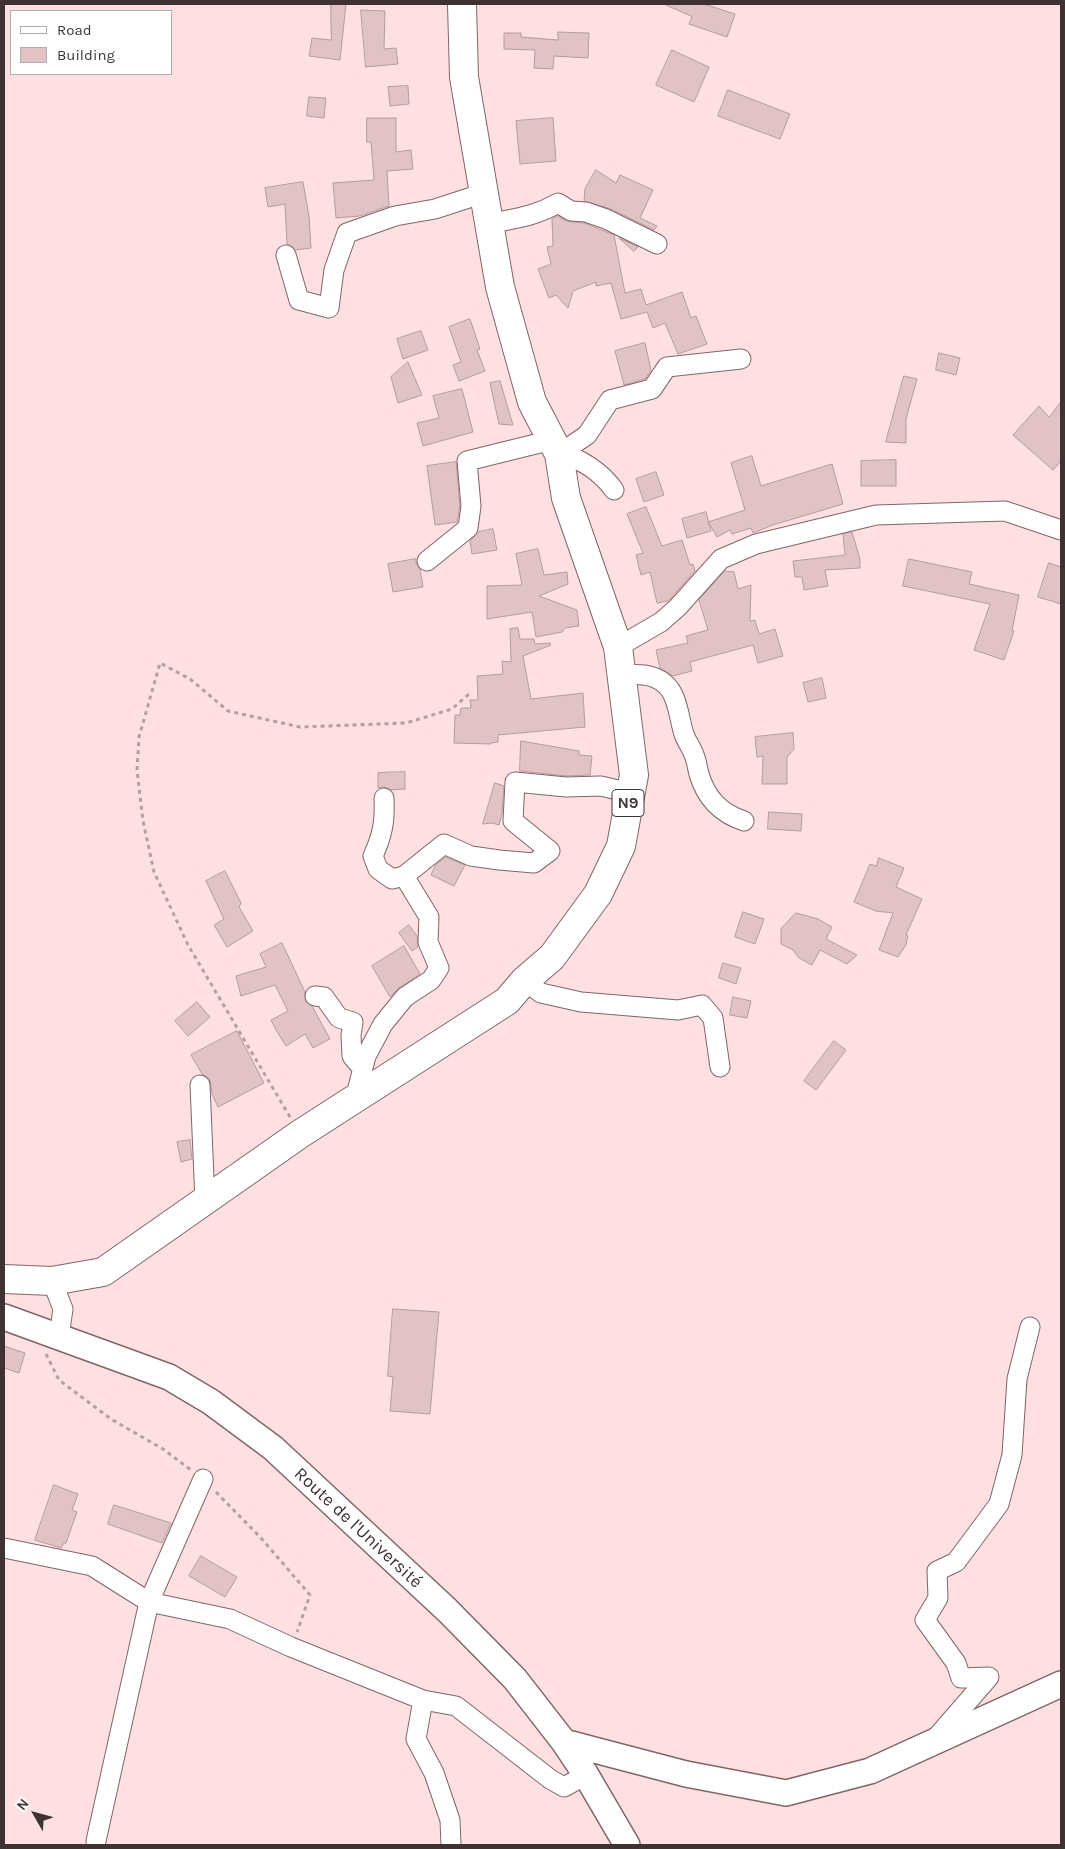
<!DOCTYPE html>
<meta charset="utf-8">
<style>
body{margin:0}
#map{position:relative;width:1065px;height:1849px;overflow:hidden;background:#ffe0e2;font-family:Karla,sans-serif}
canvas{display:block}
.frame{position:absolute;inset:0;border:5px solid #3e3233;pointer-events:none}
.legend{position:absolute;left:10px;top:10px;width:162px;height:65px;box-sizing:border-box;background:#fff;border:1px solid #b2adad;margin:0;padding:6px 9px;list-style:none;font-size:15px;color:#3e3233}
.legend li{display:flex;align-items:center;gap:10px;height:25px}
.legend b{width:25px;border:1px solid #b2adad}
.north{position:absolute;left:10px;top:1789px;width:50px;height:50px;-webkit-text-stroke:4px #fff;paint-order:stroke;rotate:308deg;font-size:14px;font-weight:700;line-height:20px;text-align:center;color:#3e3233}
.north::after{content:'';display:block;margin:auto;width:18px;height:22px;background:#3e3233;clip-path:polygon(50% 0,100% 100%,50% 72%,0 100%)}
</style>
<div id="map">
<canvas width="1065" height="1849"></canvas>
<div class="frame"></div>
<ul class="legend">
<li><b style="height:6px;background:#fff"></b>Road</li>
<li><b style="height:14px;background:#e1c3c6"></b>Building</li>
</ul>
<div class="north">N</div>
</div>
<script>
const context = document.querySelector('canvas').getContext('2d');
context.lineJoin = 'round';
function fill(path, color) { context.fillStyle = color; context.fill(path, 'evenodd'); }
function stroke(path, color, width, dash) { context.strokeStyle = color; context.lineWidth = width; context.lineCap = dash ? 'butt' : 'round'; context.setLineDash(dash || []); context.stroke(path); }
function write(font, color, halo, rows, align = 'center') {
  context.font = font + ' Karla,sans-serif'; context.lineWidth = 4.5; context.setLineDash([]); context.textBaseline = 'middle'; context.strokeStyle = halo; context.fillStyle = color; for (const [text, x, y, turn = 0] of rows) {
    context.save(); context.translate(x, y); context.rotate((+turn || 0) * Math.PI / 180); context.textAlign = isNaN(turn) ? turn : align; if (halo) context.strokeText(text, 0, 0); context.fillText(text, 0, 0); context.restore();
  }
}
const building = new Path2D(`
 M 331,4 L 346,4 L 340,60 L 309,56 L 312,38 L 331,40 Z
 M 664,4 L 704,4 L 735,14 L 727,37 L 689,24 L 692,17 Z
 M 361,10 L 385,11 L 384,49 L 396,48 L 398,64 L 366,67 Z
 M 558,32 L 589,33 L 588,58 L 554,56 L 553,69 L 534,68 L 535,50 L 504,49 L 504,33 L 521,33 L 521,37 L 558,40 Z
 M 672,50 L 709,67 L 694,102 L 656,85 Z
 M 408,86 L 409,104 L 390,106 L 388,87 Z
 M 728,90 L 790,114 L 780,139 L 718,116 Z
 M 309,97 L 326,98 L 324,118 L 307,116 Z
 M 367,118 L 396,118 L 396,152 L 411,150 L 413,169 L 387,171 L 389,206 L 360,216 L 336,218 L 333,183 L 374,180 L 371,142 L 367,142 Z
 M 553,118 L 556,161 L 520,164 L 516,121 Z
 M 596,170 L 616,183 L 620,175 L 653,190 L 640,218 L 657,226 L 654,230 L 611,209 L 584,201 L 585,189 Z
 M 303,182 L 309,216 L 311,248 L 295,250 L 287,244 L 285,204 L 268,207 L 265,188 Z
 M 558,216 L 566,221 L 584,223 L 614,235 L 625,293 L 641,289 L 646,305 L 682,292 L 691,318 L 696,316 L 707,344 L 678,354 L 665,323 L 653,328 L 647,312 L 621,319 L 611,283 L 596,286 L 596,282 L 573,291 L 568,308 L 556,295 L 549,298 L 538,269 L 551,264 L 547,247 L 553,246 L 552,219 Z
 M 619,238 L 638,247 L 634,251 Z
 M 470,319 L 480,349 L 477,350 L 485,371 L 459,381 L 453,365 L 461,362 L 449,327 Z
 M 421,331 L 428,350 L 403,359 L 397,339 Z
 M 645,343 L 651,370 L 645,379 L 624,385 L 615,351 Z
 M 939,353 L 960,358 L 956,375 L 936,370 Z
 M 408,362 L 422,395 L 398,403 L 391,377 Z
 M 904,376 L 917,379 L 906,419 L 906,443 L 886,442 Z
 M 500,381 L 513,425 L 499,424 L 490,383 Z
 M 462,389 L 473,432 L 423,446 L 417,423 L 439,418 L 433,396 Z
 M 1061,402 L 1061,461 L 1053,470 L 1013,435 L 1039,406 L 1049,417 Z
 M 752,456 L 761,486 L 832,464 L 843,504 L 773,525 L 753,533 L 751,528 L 732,534 L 730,530 L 717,537 L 708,522 L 745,510 L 731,463 Z
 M 896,460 L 896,486 L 861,486 L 861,461 Z
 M 456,462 L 460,506 L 457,522 L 435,525 L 427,466 Z
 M 656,472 L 664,495 L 644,502 L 636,479 Z
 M 646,507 L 662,546 L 682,540 L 690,565 L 693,564 L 695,571 L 668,601 L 657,603 L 650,572 L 641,575 L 636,555 L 643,553 L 627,514 Z
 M 706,512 L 711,531 L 687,538 L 682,519 Z
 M 493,529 L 497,550 L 472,554 L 470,541 L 478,532 Z
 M 852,532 L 860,559 L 860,568 L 825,570 L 828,586 L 804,590 L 802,577 L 795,577 L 793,561 L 845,555 L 843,534 Z
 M 538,549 L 544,575 L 567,572 L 568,584 L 539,596 L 577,610 L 579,626 L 565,628 L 562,632 L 536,637 L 532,612 L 487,619 L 487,586 L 522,585 L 516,554 Z
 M 416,559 L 416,563 L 420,569 L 423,587 L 393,592 L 388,564 Z
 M 909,559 L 972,572 L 969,584 L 1019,595 L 1012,631 L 1014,631 L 1004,660 L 974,650 L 990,604 L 903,586 Z
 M 1049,563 L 1061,567 L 1061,604 L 1038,597 Z
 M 725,571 L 734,572 L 738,589 L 751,585 L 750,621 L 755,620 L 759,634 L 775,629 L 783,656 L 758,663 L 753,645 L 690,662 L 692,671 L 673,676 L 660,668 L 656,650 L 688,643 L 686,636 L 708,630 L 699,600 Z
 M 518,628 L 520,639 L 534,639 L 535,644 L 550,643 L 551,645 L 523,656 L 531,699 L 583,693 L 585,727 L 498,735 L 498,742 L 491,743 L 491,744 L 454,743 L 455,715 L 460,715 L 461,708 L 471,708 L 470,700 L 478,700 L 477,676 L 503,674 L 502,661 L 511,662 L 510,629 Z
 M 822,678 L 826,698 L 808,702 L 803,683 Z
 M 793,733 L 794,749 L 787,757 L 787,784 L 762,784 L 763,756 L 757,757 L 755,737 Z
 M 521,741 L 579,751 L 579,755 L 592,756 L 590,775 L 566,776 L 520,771 Z
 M 405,772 L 405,789 L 391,790 L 384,787 L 378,788 L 378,773 Z
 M 495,783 L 504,786 L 502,814 L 499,825 L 492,823 L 483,824 Z
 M 769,812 L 802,814 L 801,831 L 768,829 Z
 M 446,857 L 465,865 L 454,886 L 431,875 L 435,866 Z
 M 879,858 L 904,868 L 896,887 L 922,899 L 906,935 L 908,936 L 906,943 L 907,943 L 898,957 L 879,950 L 893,913 L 876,911 L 854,902 L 870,864 L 876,866 Z
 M 225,871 L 241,903 L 239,907 L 253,931 L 227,947 L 214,925 L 224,919 L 206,881 Z
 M 743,912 L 764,919 L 755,944 L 735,937 Z
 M 796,913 L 818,919 L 832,927 L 826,939 L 857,955 L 847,964 L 820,950 L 812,965 L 799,958 L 793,950 L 781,944 L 781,929 Z
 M 409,925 L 417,936 L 418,947 L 412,951 L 399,933 Z
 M 282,943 L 305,992 L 305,1001 L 312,1006 L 330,1039 L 313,1048 L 305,1034 L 286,1046 L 276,1030 L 271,1020 L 288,1011 L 275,985 L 241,996 L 236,976 L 266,967 L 260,954 Z
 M 404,946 L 420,974 L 399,988 L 390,997 L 372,966 Z
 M 723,963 L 741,968 L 736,984 L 719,978 Z
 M 733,997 L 751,1001 L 747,1018 L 730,1015 Z
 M 197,1002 L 210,1017 L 188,1036 L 175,1021 Z
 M 237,1031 L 264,1083 L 218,1107 L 212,1094 L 210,1079 L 202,1074 L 191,1055 Z
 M 834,1041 L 846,1050 L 816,1090 L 804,1081 Z
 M 190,1140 L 192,1159 L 181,1162 L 177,1142 Z
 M 393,1309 L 439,1312 L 430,1414 L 390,1411 L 393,1377 L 388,1376 Z
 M 4,1346 L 25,1353 L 19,1373 L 4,1368 Z
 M 54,1485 L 78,1494 L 72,1510 L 77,1512 L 66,1543 L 64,1543 L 61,1548 L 35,1540 Z
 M 114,1505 L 171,1523 L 162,1543 L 108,1524 Z
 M 201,1556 L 237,1577 L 225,1597 L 189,1576 Z`);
const path = new Path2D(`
 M 290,1117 L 188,945 L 154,872 L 143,821 L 137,770 L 139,737 L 160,663 L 190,679 L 228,711 L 300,727 L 406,723 L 452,709 L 470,693
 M 46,1354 L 59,1380 L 111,1419 L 163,1449 L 191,1470
 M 216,1492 L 261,1538 L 310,1595 L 297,1632`);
const minor = new Path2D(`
 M 489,224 C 515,218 534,217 558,203 L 571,211 L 586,212 L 606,219 L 657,244
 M 286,255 L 299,300 L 329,308 L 334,270 L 347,233 L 395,216 L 435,209 L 484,193
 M 559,454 L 587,435 L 610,400 L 652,389 L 667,367 L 741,359
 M 559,454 C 580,457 602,473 614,490
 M 427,561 L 468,528 L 471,506 L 467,461 L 552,440
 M 618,647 L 661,622 L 678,607 L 721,559 L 756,544 L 876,515 L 1005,511 L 1061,530
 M 621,675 C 636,674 653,673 665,684 C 678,695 679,719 684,734 C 686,741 692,748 694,755 C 697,761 697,767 699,774 C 706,798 720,813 744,821
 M 384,798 C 385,821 383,834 373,856 L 378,869 L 392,879 L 404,876 L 444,844 L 471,856 L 499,860 L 534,863 L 550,851 L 513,821 L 515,782 L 566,787 L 601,786 L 630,793
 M 524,981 L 541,993 L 581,1002 L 678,1010 L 702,1005 L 713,1018 L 720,1067
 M 315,996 L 324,997 L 339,1018 L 353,1022 L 351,1035 L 352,1056 L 362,1068
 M 200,1085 L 205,1201
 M 355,1099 L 366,1056 L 383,1024 L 405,997 L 431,980 L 439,968 L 428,942 L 429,917 L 404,876
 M 52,1281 L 63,1309 L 59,1336
 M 4,1548 L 92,1566 L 149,1602 L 230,1619 L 291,1647 L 423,1700 L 456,1706 L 550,1779 L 564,1787 L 586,1775
 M 423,1700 L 416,1739 L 434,1773 L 450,1820 L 451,1845
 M 935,1739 L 989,1677 L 961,1678 L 956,1663 L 925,1620 L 938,1598 L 937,1571 L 956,1562 L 999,1504 L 1012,1455 L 1017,1379 L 1030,1327
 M 96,1841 L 149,1602 L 203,1479`);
const major = new Path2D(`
 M 4,1317 L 169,1377 L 211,1402 L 273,1448 L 447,1610 L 515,1679 L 564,1742 L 586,1775 L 627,1845
 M 564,1742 L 686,1774 L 786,1793 L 870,1771 L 1061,1684`);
const highway = new Path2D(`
 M 4,1279 L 52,1281 L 103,1272 L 300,1134 L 507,1001 L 524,981 L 552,957 L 598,894 L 621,846 L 634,775 L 618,647 L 566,498 L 559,454 L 532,402 L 500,287 L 464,77 L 462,4`);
const shields = [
 [628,803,32]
];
const shieldNames = [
 ["N9",628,803]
];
const streetNames = [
 ["Route de l'Université",358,1528,43]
];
fill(building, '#e1c3c6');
stroke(building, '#b79a9d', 1);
stroke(minor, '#806567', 21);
stroke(major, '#806567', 28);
stroke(highway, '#806567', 30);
stroke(path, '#b79fa0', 3, [4, 4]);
stroke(minor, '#fff', 19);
stroke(major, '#fff', 25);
stroke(highway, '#fff', 28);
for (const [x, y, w] of shields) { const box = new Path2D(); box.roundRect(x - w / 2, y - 13.5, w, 27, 4); context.fillStyle = '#fff'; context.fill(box); stroke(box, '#3e3233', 1); }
write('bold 16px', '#3e3233', null, shieldNames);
write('18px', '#3e3233', '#fff', streetNames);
</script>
